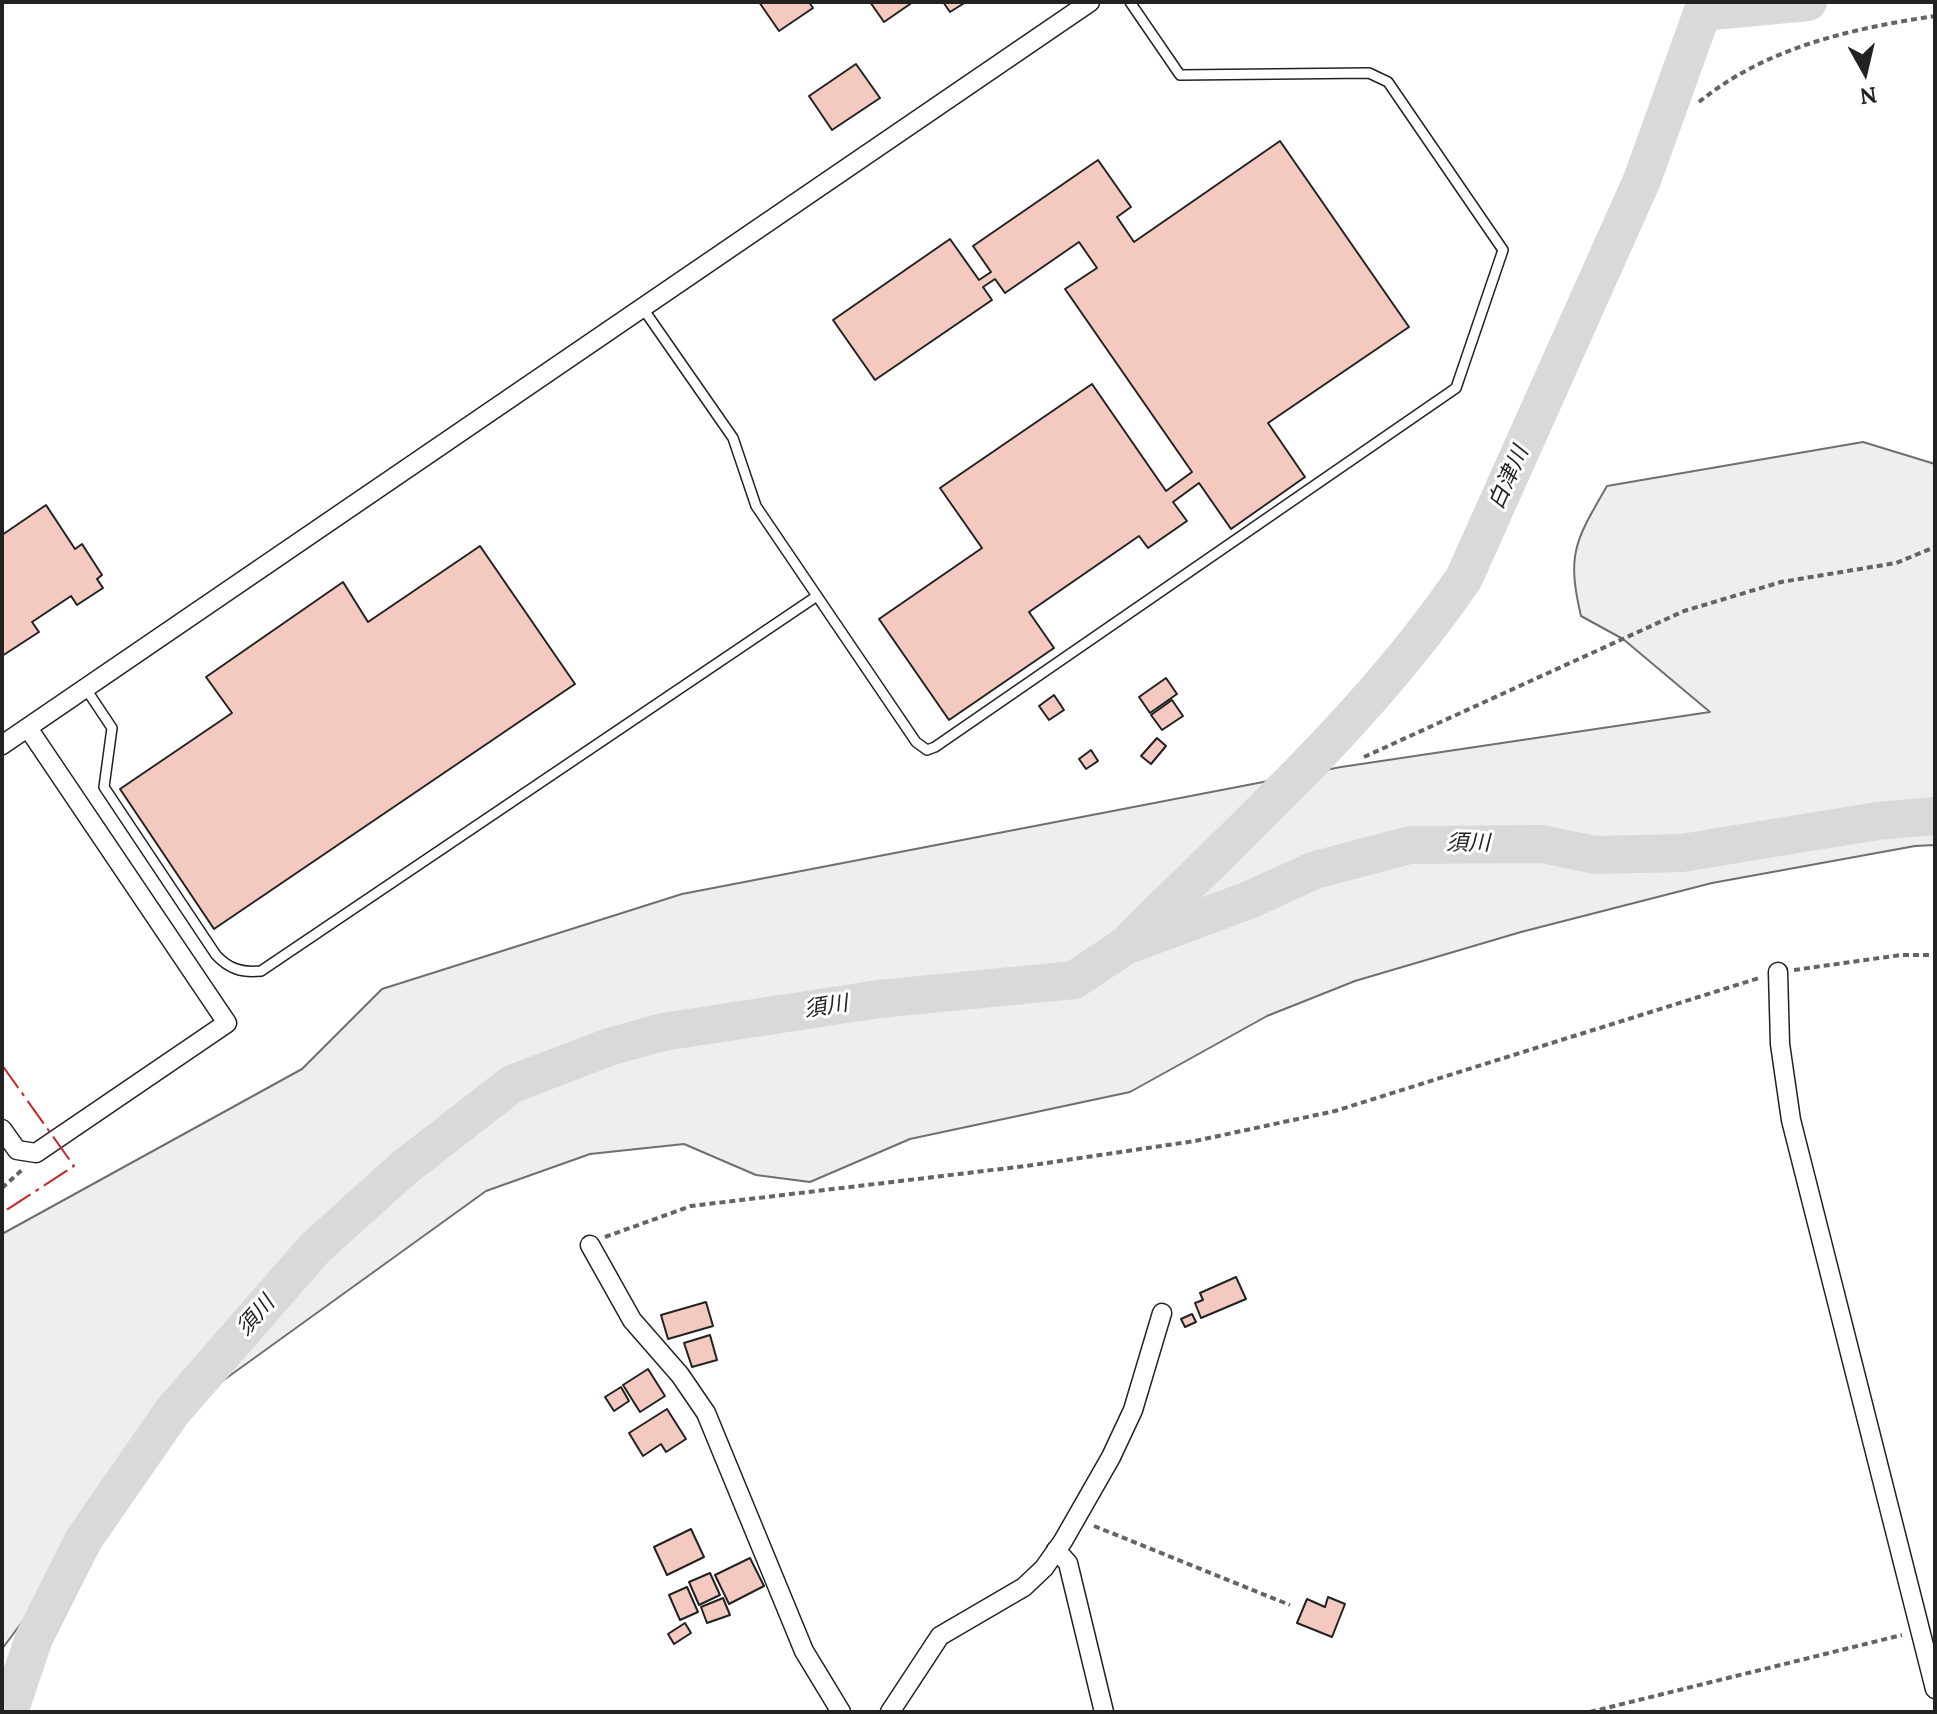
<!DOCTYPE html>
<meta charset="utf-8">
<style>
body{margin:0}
#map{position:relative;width:1937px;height:1714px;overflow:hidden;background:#fff;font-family:Lora,serif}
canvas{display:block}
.frame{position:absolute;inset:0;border:4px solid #222;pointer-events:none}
.north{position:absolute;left:1825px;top:32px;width:80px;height:80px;-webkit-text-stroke:6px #fff;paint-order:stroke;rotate:172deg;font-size:22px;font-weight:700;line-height:32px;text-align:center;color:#222}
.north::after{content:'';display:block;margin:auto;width:28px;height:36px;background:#222;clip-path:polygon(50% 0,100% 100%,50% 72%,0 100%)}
</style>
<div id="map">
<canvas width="1937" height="1714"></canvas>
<div class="frame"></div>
<div class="north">N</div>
</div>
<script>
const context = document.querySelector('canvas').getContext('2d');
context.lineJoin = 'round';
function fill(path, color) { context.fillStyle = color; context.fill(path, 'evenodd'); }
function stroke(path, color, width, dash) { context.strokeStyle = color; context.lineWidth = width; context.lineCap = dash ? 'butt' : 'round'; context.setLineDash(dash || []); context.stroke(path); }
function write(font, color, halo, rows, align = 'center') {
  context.font = font + ' Lora,"Noto Sans JP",serif'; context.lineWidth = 6; context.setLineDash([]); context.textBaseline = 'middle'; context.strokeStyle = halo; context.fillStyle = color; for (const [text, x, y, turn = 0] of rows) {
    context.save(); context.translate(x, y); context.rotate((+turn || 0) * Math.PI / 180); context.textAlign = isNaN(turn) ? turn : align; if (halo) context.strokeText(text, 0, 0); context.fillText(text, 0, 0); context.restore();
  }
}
const green = new Path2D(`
 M 1863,442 L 1935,464 L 1935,845 L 1915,846 L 1712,883 L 1521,932 L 1355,981 L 1267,1016 L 1130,1092 L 910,1139 L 810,1182 L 756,1175 L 684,1144 L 590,1154 L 486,1191 L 178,1413 L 2,1649 L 2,1234 L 302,1069 L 382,989 L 682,894 L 1341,767 L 1710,712 L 1623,639 L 1581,616 C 1566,553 1576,540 1607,486 Z`);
const river = new Path2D(`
 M 1703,12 L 1808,2
 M 1133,938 C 1249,823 1371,714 1464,578 L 1642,180 L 1706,2
 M 9,1712 L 34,1638 L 84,1539 L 172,1412 L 315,1248 L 405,1167 L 512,1084 L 609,1047 L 663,1032 L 879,999 L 1074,980 L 1125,946 L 1249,900 L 1315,870 L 1410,845 L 1542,844 L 1595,855 L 1682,853 L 1877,821 L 1935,816`);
const building = new Path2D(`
 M 759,2 L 809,2 L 813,8 L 779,31 Z
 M 870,2 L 913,2 L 884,22 Z
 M 943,2 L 966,2 L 950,12 Z
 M 856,64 L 880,98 L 832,130 L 809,96 Z
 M 1280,141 L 1409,327 L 1268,423 L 1305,477 L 1231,529 L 1199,483 L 1173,502 L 1187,521 L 1148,548 L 1139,536 L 1029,612 L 1054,648 L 949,720 L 879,619 L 982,548 L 940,488 L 1092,384 L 1166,491 L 1192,472 L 1065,289 L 1097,268 L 1079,242 L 1005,293 L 995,279 L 983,287 L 992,300 L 875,380 L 833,320 L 950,239 L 979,280 L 991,272 L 973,246 L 1098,160 L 1131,207 L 1117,217 L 1134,242 Z
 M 46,505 L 75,549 L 82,544 L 102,575 L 97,579 L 103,588 L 77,605 L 71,596 L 32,622 L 39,632 L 2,656 L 2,535 Z
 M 480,546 L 575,684 L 214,929 L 120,789 L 232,713 L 206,677 L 343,582 L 368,622 Z
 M 1166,678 L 1177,694 L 1150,713 L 1139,697 Z
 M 1054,695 L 1064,710 L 1049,720 L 1039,706 Z
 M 1172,700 L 1183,716 L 1162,730 L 1151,715 Z
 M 1157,738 L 1166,746 L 1151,764 L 1141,756 Z
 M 1091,750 L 1098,761 L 1086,769 L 1079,759 Z
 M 1236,1277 L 1246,1299 L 1201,1318 L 1195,1303 L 1203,1300 L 1200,1293 Z
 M 706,1302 L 713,1326 L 668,1339 L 661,1315 Z
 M 1192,1314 L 1196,1322 L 1185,1327 L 1181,1319 Z
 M 710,1335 L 717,1360 L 692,1367 L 684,1343 Z
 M 648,1369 L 665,1396 L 640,1412 L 623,1385 Z
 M 621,1387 L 629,1401 L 614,1411 L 605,1397 Z
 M 667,1409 L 686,1439 L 666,1452 L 661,1444 L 643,1456 L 629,1433 Z
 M 691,1529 L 704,1557 L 667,1575 L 654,1547 Z
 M 750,1558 L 764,1586 L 729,1604 L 715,1575 Z
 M 710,1573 L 720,1595 L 699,1605 L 689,1582 Z
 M 687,1587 L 698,1612 L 680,1620 L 669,1595 Z
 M 1328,1597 L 1345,1604 L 1332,1637 L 1297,1623 L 1307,1599 L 1325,1607 Z
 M 723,1598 L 730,1615 L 707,1623 L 701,1607 Z
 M 685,1623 L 691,1633 L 674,1644 L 668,1634 Z`);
const path = new Path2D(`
 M 1699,102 C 1767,47 1850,29 1935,16
 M 1364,757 L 1684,611 L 1781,582 L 1896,563 L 1935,547
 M 1794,970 L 1901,955 L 1935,955
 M 2,1188 L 22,1170
 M 605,1237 L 691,1206 L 1026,1166 L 1195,1141 L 1335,1111 L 1759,978
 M 1094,1526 L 1290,1605
 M 1590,1712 L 1902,1635`);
const lane = new Path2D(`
 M 644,310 L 733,438 L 756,506 L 916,742 L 927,750 L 935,747 L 1456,388 L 1503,250 L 1388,82 L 1369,73 L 1180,75 L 1130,2
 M 86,689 L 112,728 L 104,787 L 216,955 C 229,969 242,973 261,971 L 817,596`);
const street = new Path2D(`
 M 2,745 L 1090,2
 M 1778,972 L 1780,1044 L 1791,1120 L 1935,1689
 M 2,1129 L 17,1150 L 36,1153 L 227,1023 L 28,728
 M 590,1245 L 632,1320 L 680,1375 L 706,1413 L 804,1651 L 841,1712
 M 1056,1550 L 1068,1563 L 1104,1712
 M 890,1712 L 940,1636 L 1024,1587 L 1044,1568 L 1063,1541 L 1111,1457 L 1133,1410 L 1162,1313`);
const power = new Path2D(`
 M 2,1065 L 74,1166 L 2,1213`);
const waterNames = [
 ["白津川",1509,478,-66],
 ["須川",1468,844],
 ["須川",826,1007,-9],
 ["須川",256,1316,-49]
];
fill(green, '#eee');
stroke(green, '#6f6f6f', 2);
stroke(river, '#d9d9d9', 38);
fill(building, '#f3c9c0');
stroke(building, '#222', 2);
stroke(lane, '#222', 12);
stroke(street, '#222', 21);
stroke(path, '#646464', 4, [6, 4]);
stroke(lane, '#fff', 9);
stroke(street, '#fff', 18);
stroke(power, '#c62828', 2, [28, 6, 4, 6]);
write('italic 22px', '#222', '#fff', waterNames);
</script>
